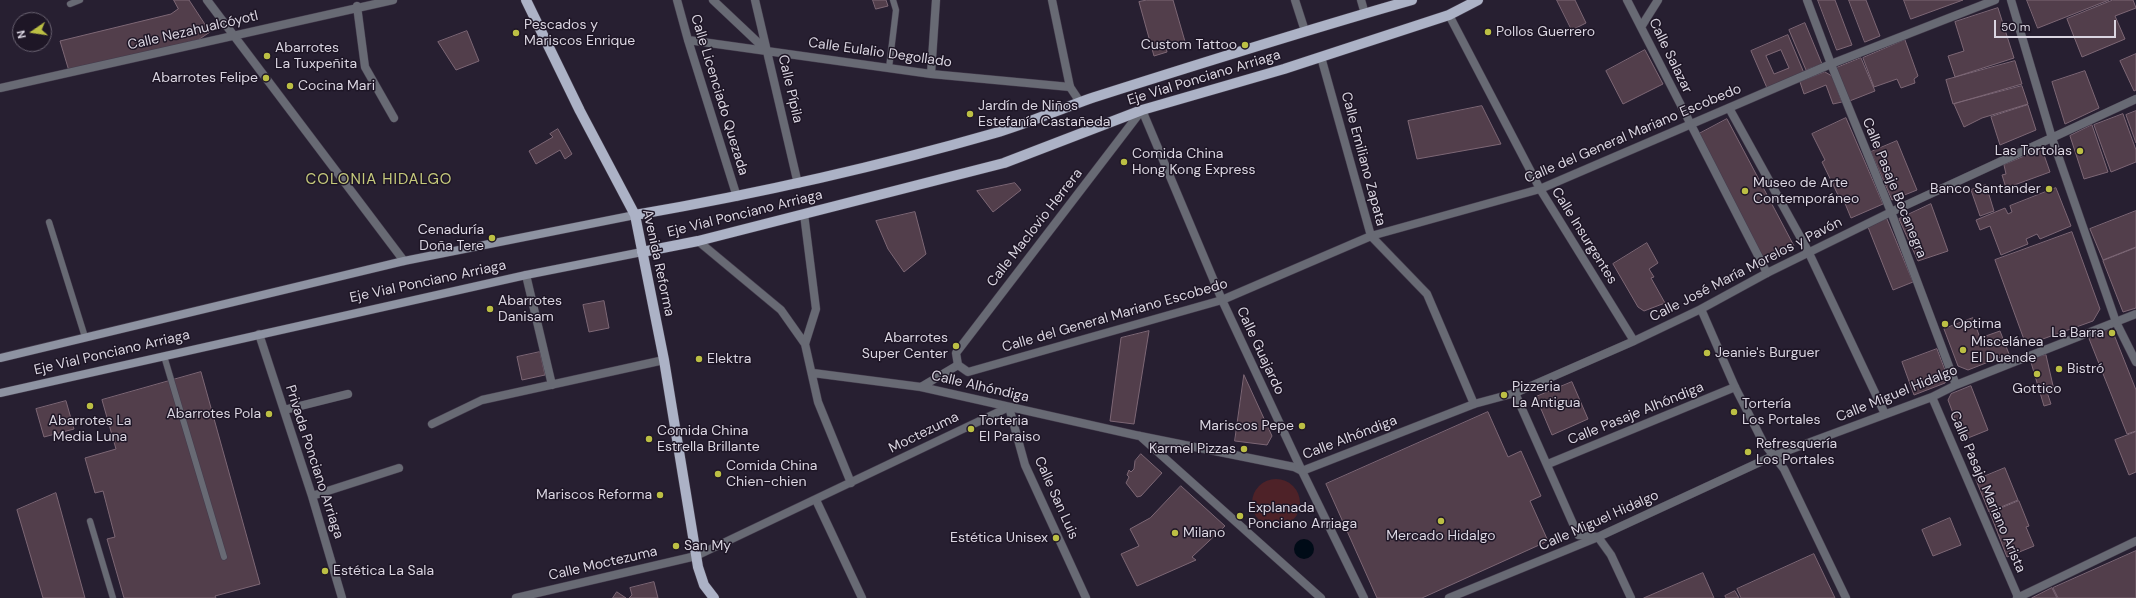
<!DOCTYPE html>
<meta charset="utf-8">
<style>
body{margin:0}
#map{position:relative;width:2136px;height:598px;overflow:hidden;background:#271f31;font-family:"DM Sans",sans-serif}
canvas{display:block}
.north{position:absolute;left:12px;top:12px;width:40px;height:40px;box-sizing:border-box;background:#1e1626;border:1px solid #696271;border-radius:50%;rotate:257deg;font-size:11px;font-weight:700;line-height:16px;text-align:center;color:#dad5e1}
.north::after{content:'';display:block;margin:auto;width:14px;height:18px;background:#bcbf44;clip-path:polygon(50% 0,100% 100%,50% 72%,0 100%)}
.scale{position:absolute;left:1994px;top:20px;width:122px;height:18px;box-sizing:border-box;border:2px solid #dad5e1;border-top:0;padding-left:5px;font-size:12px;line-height:14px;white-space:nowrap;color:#dad5e1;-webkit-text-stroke:3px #1e1626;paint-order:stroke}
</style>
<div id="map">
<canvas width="2136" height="598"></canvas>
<div class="north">N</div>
<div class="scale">50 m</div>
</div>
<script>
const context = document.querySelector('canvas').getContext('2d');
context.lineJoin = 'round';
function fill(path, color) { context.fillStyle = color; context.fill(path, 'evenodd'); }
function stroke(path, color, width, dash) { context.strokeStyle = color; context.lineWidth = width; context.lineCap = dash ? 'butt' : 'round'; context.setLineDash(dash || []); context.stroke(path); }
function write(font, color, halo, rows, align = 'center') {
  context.font = font + ' "DM Sans",sans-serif'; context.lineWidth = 3; context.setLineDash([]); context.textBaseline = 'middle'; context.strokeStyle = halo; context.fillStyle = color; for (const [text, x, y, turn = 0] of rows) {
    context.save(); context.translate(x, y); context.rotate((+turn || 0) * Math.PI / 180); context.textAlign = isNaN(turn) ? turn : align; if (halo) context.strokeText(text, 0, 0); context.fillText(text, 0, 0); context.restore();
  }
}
const green = new Path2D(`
 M1252 503a24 24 0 1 1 48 0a24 24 0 1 1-48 0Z`);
const water = new Path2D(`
 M1294 549a10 10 0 1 1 20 0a10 10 0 1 1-20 0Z`);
const building = new Path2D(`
 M 174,0 L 189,0 L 210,32 L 198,40 L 69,71 L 60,41 L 171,14 L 178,9 Z
 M 873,0 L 886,0 L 888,6 L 876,9 Z
 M 1147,0 L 1173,0 L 1186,45 L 1182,46 L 1181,42 L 1166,47 L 1167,52 L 1154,56 L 1139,2 Z
 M 1557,0 L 1575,0 L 1586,23 L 1572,30 Z
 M 1818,0 L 1835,0 L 1852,45 L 1837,50 Z
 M 1849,0 L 1866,0 L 1880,36 L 1865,42 Z
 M 1904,0 L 1963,0 L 1911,19 Z
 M 2027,0 L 2109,0 L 2038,28 Z
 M 2113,0 L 2133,0 L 2136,8 L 2115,16 L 2125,39 L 2082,57 L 2067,19 Z
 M 1998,8 L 2014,58 L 1955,77 L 1948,56 L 1964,51 L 1955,22 Z
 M 1805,23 L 1822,64 L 1806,70 L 1789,30 Z
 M 467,31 L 479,61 L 456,70 L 438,42 Z
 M 1788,35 L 1804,73 L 1767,88 L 1751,51 ZM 1781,50 L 1789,68 L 1774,74 L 1766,56 Z
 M 1905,40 L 1918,76 L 1914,79 L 1915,83 L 1901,88 L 1897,79 L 1874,87 L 1863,58 Z
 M 1645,50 L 1663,84 L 1623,104 L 1606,71 Z
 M 2136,54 L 2136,90 L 2134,91 L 2120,61 Z
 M 1861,58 L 1875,91 L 1847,102 L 1834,69 Z
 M 2015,61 L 2022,84 L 1953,104 L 1946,80 Z
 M 2085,71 L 2099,108 L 2065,124 L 2052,82 Z
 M 1825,72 L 1832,76 L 1842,102 L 1833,104 L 1826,85 L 1804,94 L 1800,82 Z
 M 2022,86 L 2028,104 L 1982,118 L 1964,127 L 1954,104 Z
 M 2028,105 L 2036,130 L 2000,145 L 1991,117 Z
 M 1482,106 L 1501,144 L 1417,159 L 1408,121 Z
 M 2136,111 L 2136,143 L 2126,115 Z
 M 2123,114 L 2136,150 L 2136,162 L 2111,172 L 2094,125 Z
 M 1846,118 L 1883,204 L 1851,218 L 1842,196 L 1839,197 L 1822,162 L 1825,160 L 1812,134 Z
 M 1727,119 L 1794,246 L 1764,262 L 1697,135 Z
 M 2092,125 L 2108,172 L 2084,179 L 2070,136 Z
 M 558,129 L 572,154 L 565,159 L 560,150 L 536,164 L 529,151 L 553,137 L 550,134 Z
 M 1897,141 L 1917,190 L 1892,200 L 1871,152 Z
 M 2042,149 L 2050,172 L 2006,188 L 2002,175 L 2006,174 L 2004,165 Z
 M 1015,183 L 1021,190 L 993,212 L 977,191 Z
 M 1986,185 L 1994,211 L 1980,216 L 1971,190 Z
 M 2056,188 L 2071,226 L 2040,239 L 2037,234 L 2026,239 L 2028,244 L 2001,255 L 1990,226 L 1980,230 L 1976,220 L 2005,208 L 2008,214 L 2012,212 L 2010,206 Z
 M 1931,204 L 1948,251 L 1918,261 L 1899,219 Z
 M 2136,211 L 2136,247 L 2103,260 L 2090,229 Z
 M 915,212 L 926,254 L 904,272 L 888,249 L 876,221 Z
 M 1887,219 L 1913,282 L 1893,290 L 1868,227 Z
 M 2072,232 L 2100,309 L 2093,321 L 2026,345 L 1995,260 Z
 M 1647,243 L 1658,263 L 1649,269 L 1654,277 L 1651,278 L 1665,303 L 1644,311 L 1638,307 L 1613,264 Z
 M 2136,248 L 2136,308 L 2123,312 L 2103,261 Z
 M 604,301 L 609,328 L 589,332 L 583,305 Z
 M 1973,318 L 1980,338 L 2000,331 L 2009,354 L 1968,370 L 1958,366 L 1944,329 Z
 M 2111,327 L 2136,390 L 2136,431 L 2127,434 L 2088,336 Z
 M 1149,331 L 1134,424 L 1110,421 L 1121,338 Z
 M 1937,349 L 1948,378 L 1945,383 L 1914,395 L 1902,362 Z
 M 540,352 L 545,375 L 522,380 L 517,357 Z
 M 2046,355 L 2054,390 L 2047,392 L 2051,404 L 2044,406 L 2030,359 Z
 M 201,372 L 260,584 L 215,596 L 216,598 L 124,598 L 107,539 L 115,537 L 103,491 L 95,493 L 85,458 L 116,449 L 102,400 Z
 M 1244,375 L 1272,436 L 1267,445 L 1235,441 Z
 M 1572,382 L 1588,419 L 1552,435 L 1536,397 Z
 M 1971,386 L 1988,430 L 1963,440 L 1948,400 L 1951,394 Z
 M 66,401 L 74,429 L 44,437 L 36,409 Z
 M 1488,412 L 1508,457 L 1521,451 L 1541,496 L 1530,501 L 1548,541 L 1422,598 L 1377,598 L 1326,484 Z
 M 2136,432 L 2136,472 L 2129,475 L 2115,440 Z
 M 1141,454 L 1162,473 L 1141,496 L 1137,497 L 1126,483 L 1129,477 L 1127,475 L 1129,470 L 1131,472 L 1134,469 L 1135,461 Z
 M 2005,468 L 2018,500 L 1989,512 L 1976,480 Z
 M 1181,486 L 1225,526 L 1192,557 L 1196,560 L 1137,586 L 1121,554 L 1139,546 L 1130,529 L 1150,518 Z
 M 56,493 L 85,598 L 43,598 L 17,510 Z
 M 2019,501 L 2029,526 L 2026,527 L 2034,546 L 2007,557 L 1990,513 Z
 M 1950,518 L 1961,545 L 1933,556 L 1922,530 Z
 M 2136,551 L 2136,598 L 2058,598 L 2053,588 Z
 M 1814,554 L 1835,598 L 1741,598 L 1737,589 Z
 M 1703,573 L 1714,598 L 1644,598 Z
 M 654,582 L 658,598 L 629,598 L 632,595 L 630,588 Z
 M 2052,588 L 2057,598 L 2032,598 Z
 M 1735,591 L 1739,598 L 1726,598 L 1725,596 Z
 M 617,592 L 626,598 L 613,598 Z`);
const service = new Path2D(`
 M 70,4 L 80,0
 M 889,68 L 896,10 L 893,0
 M 49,222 L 85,337
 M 164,356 L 224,557
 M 90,521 L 113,598`);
const pedestrian = new Path2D(`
 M 1627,0 L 1767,273
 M 1807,0 L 1831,64 L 1891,212 L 1956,385
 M 1641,27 L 1658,0
 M 1729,108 L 1808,251 L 1885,414
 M 804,214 L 816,309 L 805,344
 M 698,241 L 781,310 L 805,344 L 818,402 L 851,483
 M 813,373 L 921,387 L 1135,435 L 1294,467 L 1302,471 L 1474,404
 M 921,387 L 958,365
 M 1932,397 L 2018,597
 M 1140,436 L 1321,598
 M 1548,464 L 1735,387
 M 696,556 L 1009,407
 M 1449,598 L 1598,537 L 1773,456 L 1932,397 L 1956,385 L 2136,314`);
const minor = new Path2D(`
 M 207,0 L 404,261
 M 677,0 L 688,40 L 737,197
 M 713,0 L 767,51
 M 755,0 L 798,184
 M 1295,0 L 1305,31
 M 1361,0 L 1365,14
 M 2011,0 L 2052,138 L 2116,322 L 2136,362
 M 357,6 L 365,67 L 394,118
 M 1449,15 L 1540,189 L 1634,341
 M 688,40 L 931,74 L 1070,87
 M 1321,57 L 1371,236 L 1427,294 L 1474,404 L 1515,393 L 1634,341 L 1701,309 L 1767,273 L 1891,212 L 2136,99
 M 931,74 L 936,0
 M 0,88 L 393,0
 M 526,275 L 552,385
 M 1701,309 L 1735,387 L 1763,442 L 1784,469 L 1846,598
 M 259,334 L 312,496 L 342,598
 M 1515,393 L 1578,535 L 1598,537 L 1611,555 L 1631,598
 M 1009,407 L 1025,465 L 1086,598
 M 284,410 L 348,394
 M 432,424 L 482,400 L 664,360
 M 312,496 L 399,468
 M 816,500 L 862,598
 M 516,598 L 696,556
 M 1364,598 L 1302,471 L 1222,300 L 1142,110 L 956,353 L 958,365 L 968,372 L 1222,300 L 1371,236 L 1540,189 L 1831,64 L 1995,0
 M 2017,598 L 2136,541`);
const tertiary = new Path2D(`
 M 1052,0 L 1070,87 L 1080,102`);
const secondary = new Path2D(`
 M 0,358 L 404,261 L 635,215
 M 0,393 L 526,275 L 642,252`);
const primary = new Path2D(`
 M 526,0 L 580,111 L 635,215 L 664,360 L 698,567 L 704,585 L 714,598
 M 635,215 C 756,194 877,167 995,133 C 1030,123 1064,107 1098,96 C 1202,63 1307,30 1412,0
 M 642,252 L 698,241 L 1004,163 L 1142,110 L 1284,69 L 1449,15 L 1478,0`);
const markers = [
 [1488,32,4,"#bcbf44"],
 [516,33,4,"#bcbf44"],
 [1245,45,4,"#bcbf44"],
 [267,56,4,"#bcbf44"],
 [266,78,4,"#bcbf44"],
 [290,86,4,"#bcbf44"],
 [970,114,4,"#bcbf44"],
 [2080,151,4,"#bcbf44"],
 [1124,162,4,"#bcbf44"],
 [2049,189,4,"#bcbf44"],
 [1745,191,4,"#bcbf44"],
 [492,238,4,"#bcbf44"],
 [490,309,4,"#bcbf44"],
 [1945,324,4,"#bcbf44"],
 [2112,333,4,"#bcbf44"],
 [956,346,4,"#bcbf44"],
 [1963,350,4,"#bcbf44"],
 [1707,353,4,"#bcbf44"],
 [699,359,4,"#bcbf44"],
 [2059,369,4,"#bcbf44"],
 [2037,374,4,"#bcbf44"],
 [1504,395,4,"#bcbf44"],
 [90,406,4,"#bcbf44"],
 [1734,412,4,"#bcbf44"],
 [269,414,4,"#bcbf44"],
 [1302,426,4,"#bcbf44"],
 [971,429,4,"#bcbf44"],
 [649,439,4,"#bcbf44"],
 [1244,449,4,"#bcbf44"],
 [1748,452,4,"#bcbf44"],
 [718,474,4,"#bcbf44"],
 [660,495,4,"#bcbf44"],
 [1240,516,4,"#bcbf44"],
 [1441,521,4,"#bcbf44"],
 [1175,533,4,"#bcbf44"],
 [1056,538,4,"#bcbf44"],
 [676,546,4,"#bcbf44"],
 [325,571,4,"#bcbf44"]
];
const poiNames = [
 ["Pescados y",524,25],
 ["Mariscos Enrique",524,41],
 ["Pollos Guerrero",1496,32],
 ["Custom Tattoo",1237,45,"right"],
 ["Abarrotes",275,48],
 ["La Tuxpeñita",275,64],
 ["Abarrotes Felipe",258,78,"right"],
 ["Cocina Mari",298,86],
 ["Jardín de Niños",978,106],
 ["Estefanía Castañeda",978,122],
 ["Las Tortolas",2072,151,"right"],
 ["Comida China",1132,154],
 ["Hong Kong Express",1132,170],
 ["Museo de Arte",1753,183],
 ["Contemporáneo",1753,199],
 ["Banco Santander",2041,189,"right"],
 ["Cenaduría",484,230,"right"],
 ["Doña Tere",484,246,"right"],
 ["Abarrotes",498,301],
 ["Danisam",498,317],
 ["Optima",1953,324],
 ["La Barra",2104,333,"right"],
 ["Abarrotes",948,338,"right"],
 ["Super Center",948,354,"right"],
 ["Miscelánea",1971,342],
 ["El Duende",1971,358],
 ["Jeanie's Burguer",1715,353],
 ["Elektra",707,359],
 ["Bistró",2067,369],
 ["Pizzeria",1512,387],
 ["La Antigua",1512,403],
 ["Gottico",2037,389,"center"],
 ["Tortería",1742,404],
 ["Los Portales",1742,420],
 ["Abarrotes Pola",261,414,"right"],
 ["Abarrotes La",90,421,"center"],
 ["Media Luna",90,437,"center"],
 ["Torteria",979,421],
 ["El Paraiso",979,437],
 ["Mariscos Pepe",1294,426,"right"],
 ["Comida China",657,431],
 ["Estrella Brillante",657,447],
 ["Refresquería",1756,444],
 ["Los Portales",1756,460],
 ["Karmel Pizzas",1236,449,"right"],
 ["Comida China",726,466],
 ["Chien-chien",726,482],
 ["Mariscos Reforma",652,495,"right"],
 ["Explanada",1248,508],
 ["Ponciano Arriaga",1248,524],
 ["Milano",1183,533],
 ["Mercado Hidalgo",1441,536,"center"],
 ["Estética Unisex",1048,538,"right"],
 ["San My",684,546],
 ["Estética La Sala",333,571]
];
const streetNames = [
 ["Calle Nezahualcóyotl",193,31,-13],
 ["Calle Eulalio Degollado",880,53,8],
 ["Calle Salazar",1670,56,64],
 ["Eje Vial Ponciano Arriaga",1204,78,-17],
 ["Calle Pípila",790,89,77],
 ["Calle Licenciado Quezada",719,95,73],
 ["Calle del General Mariano Escobedo",1633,134,-23],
 ["Calle Emiliano Zapata",1363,159,75],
 ["Calle Pasaje Bocanegra",1894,188,68],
 ["Eje Vial Ponciano Arriaga",745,214,-14],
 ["Calle Maclovio Herrera",1035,228,-52],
 ["Calle Insurgentes",1584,236,58],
 ["Avenida Reforma",658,263,78],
 ["Calle José María Morelos y Pavón",1746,270,-27],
 ["Eje Vial Ponciano Arriaga",428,282,-12],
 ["Calle del General Mariano Escobedo",1115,316,-16],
 ["Calle Guajardo",1260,351,65],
 ["Eje Vial Ponciano Arriaga",112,353,-13],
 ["Calle Alhóndiga",980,387,13],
 ["Calle Miguel Hidalgo",1897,394,-22],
 ["Calle Pasaje Alhóndiga",1636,414,-22],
 ["Moctezuma",924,433,-26],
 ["Calle Alhóndiga",1350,438,-21],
 ["Privada Ponciano Arriaga",314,462,72],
 ["Calle Pasaje Mariano Arista",1987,492,67],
 ["Calle San Luis",1056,498,66],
 ["Calle Miguel Hidalgo",1599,521,-24],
 ["Calle Moctezuma",603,564,-13]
];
const neighbourhoodNames = [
 ["COLONIA HIDALGO",379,180]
];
fill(green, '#4e2228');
fill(water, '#000b17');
fill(building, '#523e4b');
stroke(building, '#7d6775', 1);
stroke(service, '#443c4d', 7);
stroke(pedestrian, '#443c4d', 9);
stroke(minor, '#443c4d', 9);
stroke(tertiary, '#443c4d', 9);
stroke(secondary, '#443c4d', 9);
stroke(primary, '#443c4d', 11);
stroke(service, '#686a74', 6);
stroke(pedestrian, '#686a74', 8);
stroke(minor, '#686a74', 8);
stroke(tertiary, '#686a74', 8);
stroke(secondary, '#8e93a2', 8);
stroke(primary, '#acb2c6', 10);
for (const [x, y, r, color] of markers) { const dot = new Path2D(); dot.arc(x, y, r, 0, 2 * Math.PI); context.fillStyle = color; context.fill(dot); stroke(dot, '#1e1626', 1.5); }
write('14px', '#dad5e1', '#1e1626', poiNames, 'left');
write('14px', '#dad5e1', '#1e1626', streetNames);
context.letterSpacing = '1px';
write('15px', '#c6ca7c', '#1e1626', neighbourhoodNames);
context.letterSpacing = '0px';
</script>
